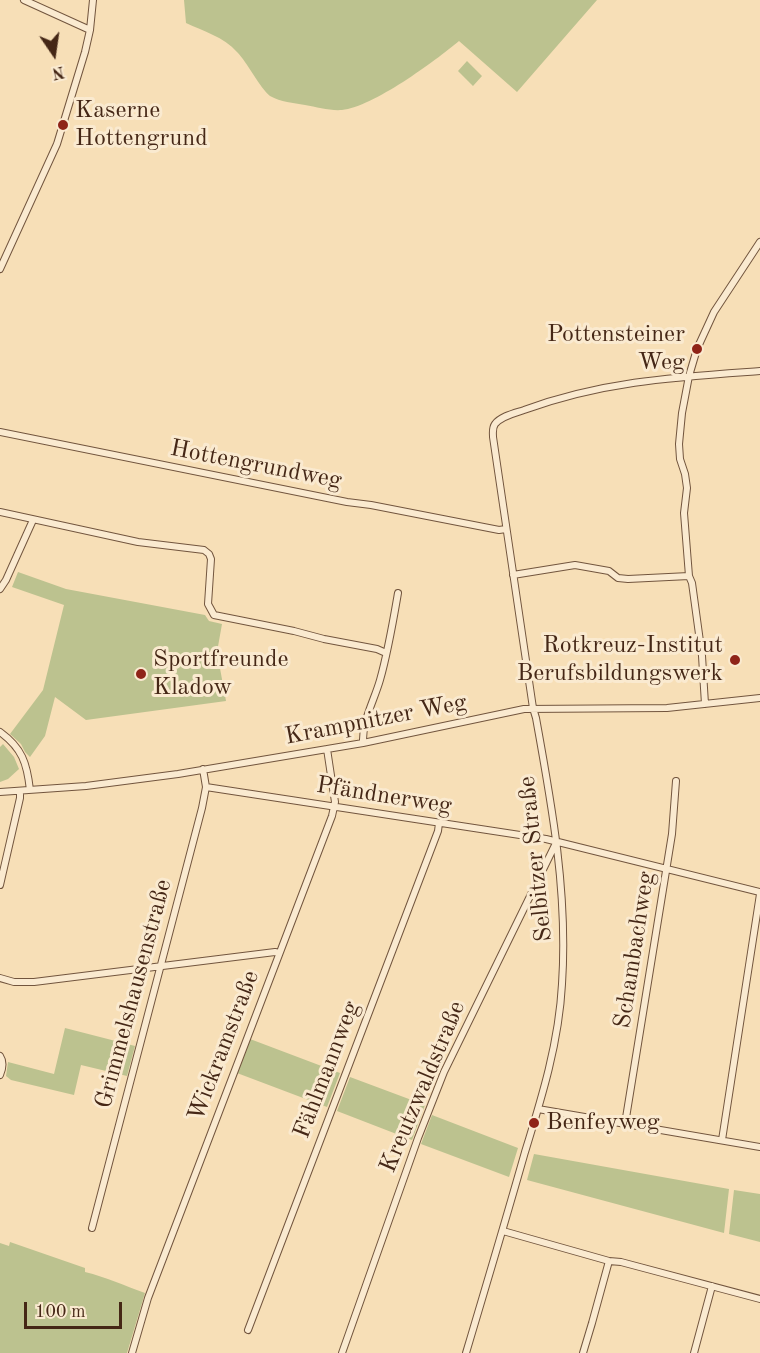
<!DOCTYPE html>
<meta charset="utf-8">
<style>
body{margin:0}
#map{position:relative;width:760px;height:1353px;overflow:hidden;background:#f7dfb7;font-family:"Old Standard TT",serif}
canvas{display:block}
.north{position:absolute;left:24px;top:24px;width:60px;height:60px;-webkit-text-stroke:4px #faead0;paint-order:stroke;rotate:167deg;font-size:16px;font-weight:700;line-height:24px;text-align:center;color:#452716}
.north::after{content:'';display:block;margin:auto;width:21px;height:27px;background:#452716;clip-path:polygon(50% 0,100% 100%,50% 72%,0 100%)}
.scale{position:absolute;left:24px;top:1302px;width:98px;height:27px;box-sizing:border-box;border:3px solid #452716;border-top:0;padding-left:8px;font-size:18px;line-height:21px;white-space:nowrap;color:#452716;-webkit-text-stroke:4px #faead0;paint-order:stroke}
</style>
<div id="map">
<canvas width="760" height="1353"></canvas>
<div class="north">N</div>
<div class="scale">100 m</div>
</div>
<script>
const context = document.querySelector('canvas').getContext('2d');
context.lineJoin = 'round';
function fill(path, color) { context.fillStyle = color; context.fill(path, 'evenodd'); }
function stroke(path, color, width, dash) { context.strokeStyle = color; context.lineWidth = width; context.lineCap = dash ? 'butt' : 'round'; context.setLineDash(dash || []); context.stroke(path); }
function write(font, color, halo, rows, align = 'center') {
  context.font = font + ' "Old Standard TT",serif'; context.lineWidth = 6; context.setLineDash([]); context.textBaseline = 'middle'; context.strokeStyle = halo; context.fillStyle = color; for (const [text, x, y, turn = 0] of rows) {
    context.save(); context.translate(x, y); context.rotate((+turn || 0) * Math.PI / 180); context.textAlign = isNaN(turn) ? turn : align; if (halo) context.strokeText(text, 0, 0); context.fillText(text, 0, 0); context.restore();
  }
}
const green = new Path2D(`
 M 184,0 L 597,0 L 517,92 L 459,41 C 435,61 373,107 342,110 C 330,111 317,107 305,105 C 293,103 281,102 270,96 C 260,88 247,62 237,52 C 224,37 203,31 186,23 Z
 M 467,61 L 482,76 L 473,86 L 458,71 Z
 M 18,572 L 66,589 L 205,615 L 209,621 L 222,624 L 217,652 L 226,701 L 86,720 L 55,697 L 45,736 L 30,757 L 25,752 L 21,744 L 10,734 L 43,690 L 64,605 L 12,587 Z
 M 3,744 L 14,757 L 19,769 L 8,779 L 0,782 L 0,747 Z
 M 65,1028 L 135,1046 L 127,1076 L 81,1065 L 74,1095 L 11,1080 L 6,1076 L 8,1062 L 54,1074 Z
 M 250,1039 L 340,1073 L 327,1107 L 237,1073 Z
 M 350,1077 L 425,1105 L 412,1140 L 337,1111 Z
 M 432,1115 L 518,1148 L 509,1177 L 421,1144 Z
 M 534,1154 L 729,1189 L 724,1233 L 527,1180 Z
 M 734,1190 L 760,1194 L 760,1242 L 729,1234 Z
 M 10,1242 L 85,1268 L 85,1272 C 106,1277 125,1286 145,1293 L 127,1353 L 0,1353 L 0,1243 L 9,1246 Z`);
const street = new Path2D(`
 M 24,0 L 90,30
 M 0,269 L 57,144 L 85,52 L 90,30 L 93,0
 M 0,432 L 347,502 L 371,505 L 499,530 L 506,529
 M 0,512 L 138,542 L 204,550 L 209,554 L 211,559 L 208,604 L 214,615 L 294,631 L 324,639 L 377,649 L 386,653
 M 513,575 L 575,565 L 609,571 L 618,578 L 628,579 L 689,576
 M 0,589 L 6,580 L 33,520
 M 705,704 L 702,656 L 692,583 L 689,576 L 684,513 L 687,488 L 685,474 L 680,459 L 679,444 L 682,413 L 689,376 L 697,349 L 714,312 L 760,242
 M 0,732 C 22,748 27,763 30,790
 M 363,743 C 362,721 374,701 380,680 C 388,652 393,622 398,593
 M 206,787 L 546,839 L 760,892
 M 0,792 L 86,786 L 178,774 L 363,743 L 524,709 L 667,708 L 760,698
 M 0,885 L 20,798 L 20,791
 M 0,978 L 14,982 L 34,982 L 275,952 L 279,953
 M 0,1056 C 4,1062 3,1068 0,1075
 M 538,1109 L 760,1147
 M 625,1124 L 672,834 L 676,781
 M 722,1140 L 760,894
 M 92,1228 L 202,808 L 206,787 L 203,769
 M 503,1231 L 609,1261 L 621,1262 L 760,1299
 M 248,1330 L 438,831 L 439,823
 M 132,1353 L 148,1298 L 332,816 L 335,802 L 327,749
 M 342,1353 L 418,1138 L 444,1072 L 556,843
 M 466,1353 C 486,1286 506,1219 525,1152 C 542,1097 559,1042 562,984 C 568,894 552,806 536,718 L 533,708 L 493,437 C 493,433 492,428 495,424 C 501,416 515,413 524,410 C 603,381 677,377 760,371
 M 583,1353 L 592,1323 L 609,1261
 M 694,1353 L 712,1286`);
const markers = [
 [63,125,6,"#8f2418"],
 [697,349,6,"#8f2418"],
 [735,660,6,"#8f2418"],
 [141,674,6,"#8f2418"],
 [534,1123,6,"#8f2418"]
];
const poiNames = [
 ["Kaserne",75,111],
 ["Hottengrund",75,139],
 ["Pottensteiner",685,335,"right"],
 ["Weg",685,363,"right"],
 ["Rotkreuz-Institut",723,646,"right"],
 ["Berufsbildungswerk",723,674,"right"],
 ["Sportfreunde",153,660],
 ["Kladow",153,688],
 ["Benfeyweg",546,1123]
];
const streetNames = [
 ["Hottengrundweg",256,465,11],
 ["Krampnitzer Weg",376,720,-11],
 ["Pfändnerweg",384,796,9],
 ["Selbitzer Straße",536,859,-96],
 ["Schambachweg",635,950,-81],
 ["Grimmelshausenstraße",134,994,-75],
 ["Wickramstraße",224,1046,-69],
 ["Fählmannweg",327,1070,-69],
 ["Kreutzwaldstraße",423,1087,-67]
];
fill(green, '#bcc28f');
stroke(street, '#72553e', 8);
stroke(street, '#faead0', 6);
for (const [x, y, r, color] of markers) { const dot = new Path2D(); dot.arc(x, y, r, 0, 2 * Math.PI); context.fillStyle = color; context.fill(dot); stroke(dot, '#faead0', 2); }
write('24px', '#452716', '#faead0', poiNames, 'left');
write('24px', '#452716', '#faead0', streetNames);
</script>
